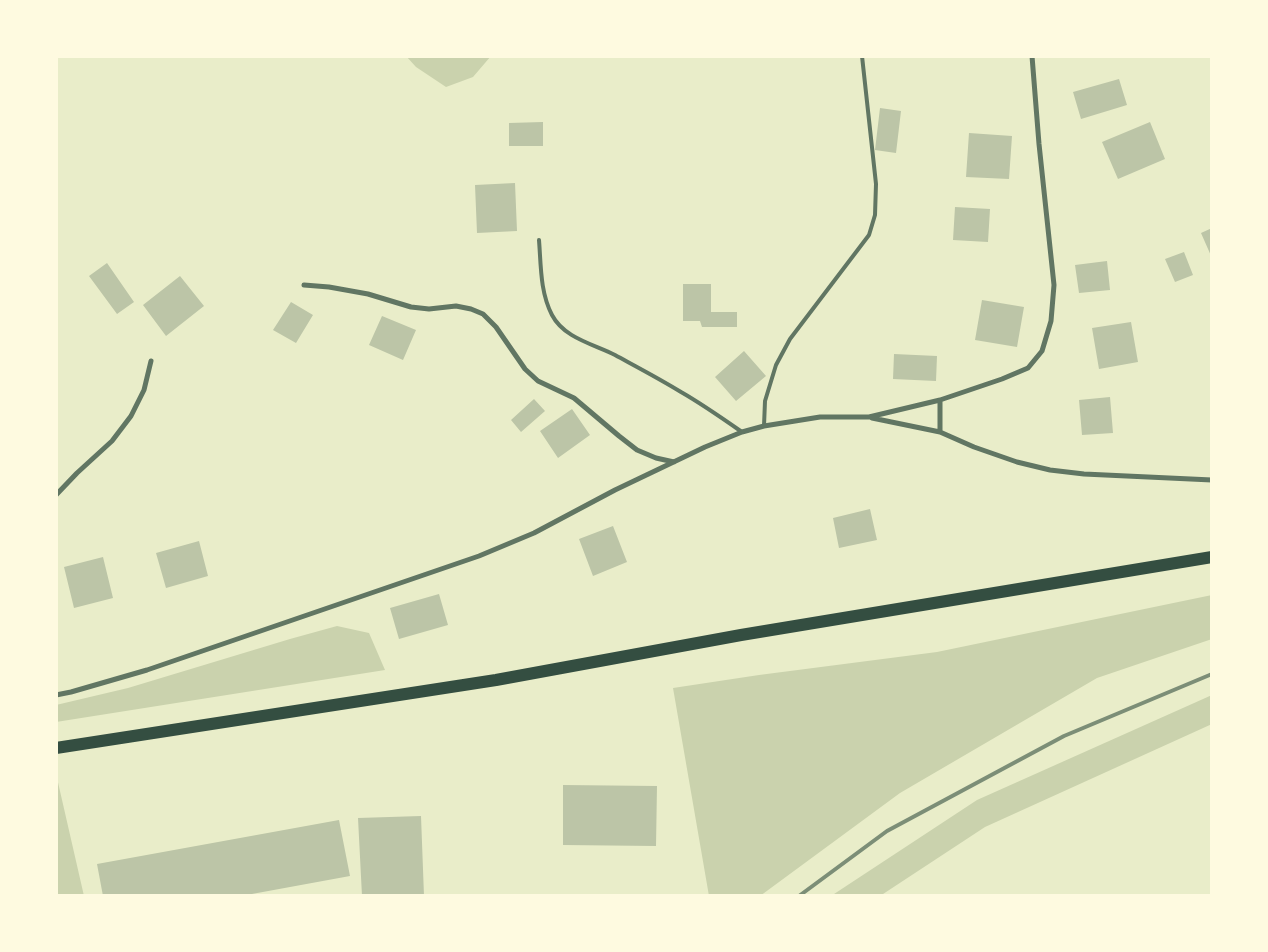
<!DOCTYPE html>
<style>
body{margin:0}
#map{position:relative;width:1268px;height:952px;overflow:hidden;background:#e9edc9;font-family:"Asap Condensed",sans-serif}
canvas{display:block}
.frame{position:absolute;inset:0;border:58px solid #fefae0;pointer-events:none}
</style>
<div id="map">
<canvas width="1268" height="952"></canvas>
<div class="frame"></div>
</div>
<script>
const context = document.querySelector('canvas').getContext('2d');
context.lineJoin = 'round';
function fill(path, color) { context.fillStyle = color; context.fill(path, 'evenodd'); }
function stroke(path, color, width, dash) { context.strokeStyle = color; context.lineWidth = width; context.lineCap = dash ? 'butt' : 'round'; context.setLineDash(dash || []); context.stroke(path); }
const green = new Path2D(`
 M 406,56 L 491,56 L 473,77 L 446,87 L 416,67 Z
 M 1212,595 L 1212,639 L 1097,678 L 900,793 L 760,896 L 709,896 L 673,688 L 759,675 L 937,652 Z
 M 337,626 L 369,633 L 385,670 L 56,722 L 56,705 L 128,688 L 290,639 Z
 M 1212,695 L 1212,724 L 985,827 L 880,896 L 831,896 L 977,800 Z
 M 56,778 L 57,778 L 84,896 L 56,896 Z`);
const building = new Path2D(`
 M 1119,79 L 1127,105 L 1081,119 L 1073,92 Z
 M 880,108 L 901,111 L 896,153 L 875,150 Z
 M 543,122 L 543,146 L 509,146 L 509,123 Z
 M 1150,122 L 1165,159 L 1118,179 L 1102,142 Z
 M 969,133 L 1012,136 L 1009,179 L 966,177 Z
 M 515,183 L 517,231 L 477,233 L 475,185 Z
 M 955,207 L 990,209 L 988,242 L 953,240 Z
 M 1212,228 L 1212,258 L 1201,233 Z
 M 1184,252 L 1193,275 L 1175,282 L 1165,259 Z
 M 1107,261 L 1110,290 L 1079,293 L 1075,265 Z
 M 107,263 L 134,302 L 117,314 L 89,276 Z
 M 180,276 L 204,306 L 166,336 L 143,305 Z
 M 683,284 L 711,284 L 711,312 L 737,312 L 737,327 L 702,327 L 700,321 L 683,321 Z
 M 982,300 L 1024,307 L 1017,347 L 975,340 Z
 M 291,302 L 313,315 L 296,343 L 273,330 Z
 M 382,316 L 416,330 L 403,360 L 369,345 Z
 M 1131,322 L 1138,362 L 1099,369 L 1092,328 Z
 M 744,351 L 766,376 L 736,401 L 715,377 Z
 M 894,354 L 937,356 L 936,381 L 893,379 Z
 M 1110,397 L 1113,433 L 1082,435 L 1079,400 Z
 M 534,399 L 545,411 L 521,432 L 511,420 Z
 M 572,409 L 590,435 L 558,458 L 540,431 Z
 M 870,509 L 877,540 L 839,548 L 833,518 Z
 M 613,526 L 627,562 L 593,576 L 579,539 Z
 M 199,541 L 208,576 L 166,588 L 156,553 Z
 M 103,557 L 113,598 L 74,608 L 64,567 Z
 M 439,594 L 448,625 L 399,639 L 390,608 Z
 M 563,785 L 657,786 L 656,846 L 563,845 Z
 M 421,816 L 424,896 L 362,896 L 358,818 Z
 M 339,820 L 350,876 L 241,896 L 103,896 L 97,864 Z`);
const service = new Path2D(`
 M 539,240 C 541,265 540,292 552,315 C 564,338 593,344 615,355 C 637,367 660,379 681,392 C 702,404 722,418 742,432
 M 764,426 L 765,401 L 776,365 L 790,339 L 869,235 L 875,215 L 876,184 L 862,56`);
const minor = new Path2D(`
 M 304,285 L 329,287 L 368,294 L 411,307 L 429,309 L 456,306 L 471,309 L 483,314 L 496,327 L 525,369 L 538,381 L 574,398 L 619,436 L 637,450 L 656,458 L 674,462
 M 940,400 L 940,432 L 974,447 L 1017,462 L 1050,470 L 1084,474 L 1212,480
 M 872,418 L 940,432
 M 56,495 L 77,473 L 112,441 L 131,416 L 144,390 L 151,361
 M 56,695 L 71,692 L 147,670 L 479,556 L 534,533 L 615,490 L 705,447 L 742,432 L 764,426 L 820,417 L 869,417 L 940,400 L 1002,379 L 1028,368 L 1042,351 L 1051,321 L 1054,285 L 1039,144 L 1032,56`);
const primary = new Path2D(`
 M 56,748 L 496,680 L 741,635 L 1212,557`);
const rail = new Path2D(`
 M 799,896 L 887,831 L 1064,736 L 1212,674`);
fill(green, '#cad2ad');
fill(building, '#bcc5a7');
stroke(service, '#617663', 4);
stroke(minor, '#617663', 5);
stroke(primary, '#344e41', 12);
stroke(rail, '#7c8e77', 4);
</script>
